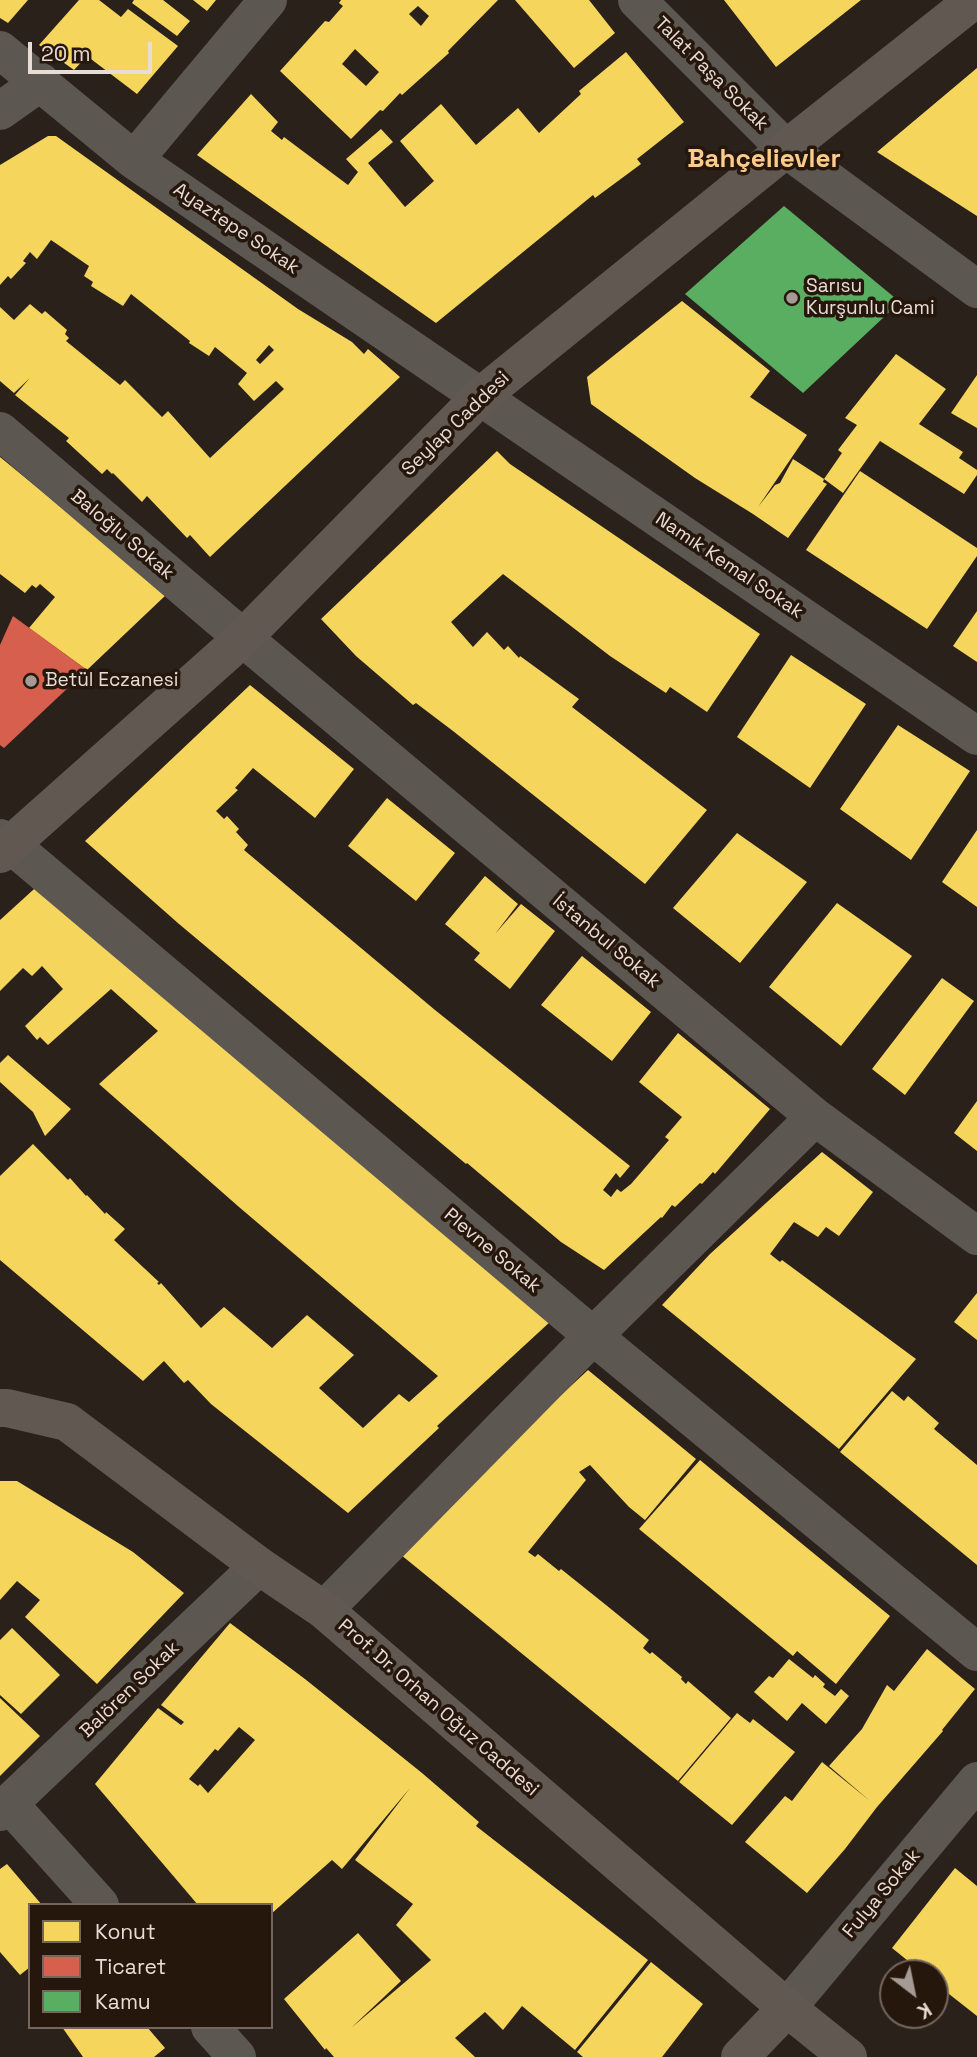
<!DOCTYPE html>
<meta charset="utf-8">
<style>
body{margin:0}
#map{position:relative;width:977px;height:2057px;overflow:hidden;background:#2a211b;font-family:"Space Grotesk",sans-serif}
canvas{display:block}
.legend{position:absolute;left:28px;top:1903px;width:245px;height:126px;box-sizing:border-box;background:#26170c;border:2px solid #74665c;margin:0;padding:9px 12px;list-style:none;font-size:21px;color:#e8ddd5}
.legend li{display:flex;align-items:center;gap:14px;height:35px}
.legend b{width:35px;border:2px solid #74665c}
.north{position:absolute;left:879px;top:1959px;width:70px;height:70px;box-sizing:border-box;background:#26170c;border:2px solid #74665c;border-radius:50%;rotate:148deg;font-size:19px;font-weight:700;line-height:28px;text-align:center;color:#e8ddd5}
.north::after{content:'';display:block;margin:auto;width:24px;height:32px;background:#a69b94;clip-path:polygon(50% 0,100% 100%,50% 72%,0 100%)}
.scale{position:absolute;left:28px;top:42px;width:124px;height:32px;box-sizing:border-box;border:4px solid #e8ddd5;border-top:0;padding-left:9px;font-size:21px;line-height:24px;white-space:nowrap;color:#e8ddd5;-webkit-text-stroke:5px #26170c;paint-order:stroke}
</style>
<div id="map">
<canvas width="977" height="2057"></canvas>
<ul class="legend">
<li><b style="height:19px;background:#f6d55c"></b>Konut</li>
<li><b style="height:19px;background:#d6604d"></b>Ticaret</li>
<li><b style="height:19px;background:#5aae61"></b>Kamu</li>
</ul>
<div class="north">K</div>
<div class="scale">20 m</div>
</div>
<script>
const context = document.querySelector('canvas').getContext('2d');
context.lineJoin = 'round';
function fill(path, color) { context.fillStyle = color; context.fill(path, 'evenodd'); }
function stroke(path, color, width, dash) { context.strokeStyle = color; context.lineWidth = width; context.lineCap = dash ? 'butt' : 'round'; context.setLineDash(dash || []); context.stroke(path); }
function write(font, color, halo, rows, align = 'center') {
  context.font = font + ' "Space Grotesk",sans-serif'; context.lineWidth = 7; context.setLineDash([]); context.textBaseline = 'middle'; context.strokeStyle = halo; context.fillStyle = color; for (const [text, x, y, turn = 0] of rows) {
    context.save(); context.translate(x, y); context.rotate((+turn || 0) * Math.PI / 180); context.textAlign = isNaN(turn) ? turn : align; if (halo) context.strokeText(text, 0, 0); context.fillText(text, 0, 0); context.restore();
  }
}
const homes = new Path2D(`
 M 0,0 L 28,0 L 8,23 L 0,18 Z
 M 79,0 L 99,0 L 121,17 L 128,9 L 178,46 L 137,94 L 87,56 L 74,70 L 39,45 Z
 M 134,0 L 163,0 L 190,21 L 177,36 L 132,3 Z
 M 193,0 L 216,0 L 207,11 Z
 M 341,0 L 498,0 L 448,51 L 449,53 L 402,95 L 400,93 L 383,111 L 380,110 L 351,139 L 280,71 L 325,21 L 329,22 L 343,6 L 339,3 ZM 418,6 L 429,16 L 421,26 L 409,14 ZM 355,49 L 379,72 L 366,86 L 342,64 Z
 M 515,0 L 589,0 L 615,33 L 574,68 Z
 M 724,0 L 861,0 L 776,67 Z
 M 626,52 L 684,122 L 637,159 L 641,164 L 595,198 L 593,195 L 436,323 L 197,155 L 251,94 L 278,122 L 271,131 L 282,140 L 284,137 L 348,185 L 358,172 L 346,159 L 381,129 L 393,142 L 368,163 L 405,207 L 434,181 L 400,141 L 441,104 L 476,145 L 518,108 L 539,133 L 581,94 L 579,91 Z
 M 977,68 L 977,216 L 877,152 Z
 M 48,136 L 56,136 L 298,309 L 352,342 L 364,354 L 368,349 L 400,377 L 210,557 L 190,535 L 187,538 L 147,496 L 142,502 L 113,473 L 112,474 L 107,469 L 102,474 L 66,441 L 69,438 L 15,395 L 30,378 L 14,393 L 0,381 L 0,307 L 14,320 L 30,304 L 42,314 L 45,311 L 67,330 L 65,334 L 69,338 L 66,341 L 120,385 L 125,380 L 162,417 L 168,411 L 210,458 L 284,389 L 276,381 L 254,401 L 238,384 L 247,373 L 215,347 L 209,356 L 189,343 L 190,341 L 131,294 L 123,306 L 91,286 L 93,282 L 84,276 L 89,266 L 51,240 L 37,259 L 30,252 L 23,261 L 26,263 L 11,279 L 8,276 L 0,285 L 0,165 ZM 269,345 L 274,350 L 260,364 L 256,360 Z
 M 682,301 L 770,371 L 750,397 L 807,435 L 758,507 L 775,485 L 780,483 L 793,459 L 824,479 L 823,482 L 827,484 L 788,538 L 753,514 L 695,478 L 591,404 L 587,377 Z
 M 896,354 L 946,389 L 919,424 L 963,452 L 959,458 L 977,470 L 977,475 L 964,494 L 880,441 L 843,493 L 824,479 L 842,453 L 838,450 L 857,425 L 845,418 Z
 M 977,375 L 977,428 L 951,413 Z
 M 497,451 L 510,464 L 760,634 L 707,712 L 670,687 L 666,693 L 610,656 L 503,574 L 451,622 L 473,647 L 487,632 L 504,650 L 508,646 L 519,658 L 520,656 L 579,699 L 572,707 L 707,810 L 645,884 L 453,731 L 416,703 L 413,705 L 356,656 L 321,619 Z
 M 0,457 L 167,594 L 87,670 L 29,628 L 55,597 L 40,584 L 36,588 L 32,585 L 25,593 L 0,574 Z
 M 860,471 L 977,548 L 977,556 L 927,629 L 806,550 Z
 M 977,611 L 977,662 L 953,646 Z
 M 791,655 L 866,704 L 810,788 L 737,737 Z
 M 250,685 L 354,769 L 315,818 L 253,768 L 235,788 L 238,790 L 216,811 L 224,819 L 227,816 L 239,829 L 236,832 L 248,845 L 244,850 L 435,1010 L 630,1166 L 620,1178 L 616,1173 L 603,1190 L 611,1197 L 617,1189 L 621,1192 L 631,1184 L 669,1140 L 665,1137 L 682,1117 L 639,1082 L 678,1033 L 770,1109 L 715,1174 L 713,1172 L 702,1184 L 700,1183 L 675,1207 L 672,1205 L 662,1218 L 661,1217 L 604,1270 L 561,1242 L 467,1163 L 466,1164 L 179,924 L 85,841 Z
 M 898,725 L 970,771 L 911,860 L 840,809 Z
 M 387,798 L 455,853 L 416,901 L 348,846 Z
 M 977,830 L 977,907 L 942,882 Z
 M 737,833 L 807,882 L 740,963 L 673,908 Z
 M 485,876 L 518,904 L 495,934 L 521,904 L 555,931 L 510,989 L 474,960 L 480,953 L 445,924 Z
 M 44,880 L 551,1321 L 437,1426 L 439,1428 L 348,1513 L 211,1404 L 188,1380 L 184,1383 L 164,1361 L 143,1381 L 0,1260 L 0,1176 L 33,1144 L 68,1180 L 70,1178 L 86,1196 L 87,1195 L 105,1214 L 106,1212 L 125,1229 L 114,1240 L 159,1282 L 157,1283 L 159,1285 L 161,1283 L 201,1328 L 224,1307 L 272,1348 L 307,1315 L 354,1355 L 319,1388 L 363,1428 L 399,1394 L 409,1402 L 438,1376 L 239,1207 L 99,1084 L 158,1031 L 111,989 L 48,1045 L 40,1037 L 37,1040 L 25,1026 L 63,989 L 42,966 L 32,976 L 23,968 L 0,991 L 0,920 Z
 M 837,903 L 912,956 L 841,1046 L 769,987 Z
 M 582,956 L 651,1012 L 612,1061 L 541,1005 Z
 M 942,978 L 974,1001 L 905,1095 L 872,1069 Z
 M 8,1055 L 71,1109 L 45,1136 L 33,1112 L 0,1082 L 0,1063 Z
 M 977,1101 L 977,1151 L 954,1133 Z
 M 822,1152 L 873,1192 L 839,1236 L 826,1227 L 818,1237 L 794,1222 L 770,1254 L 780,1262 L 782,1260 L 916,1359 L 839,1449 L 662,1305 L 710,1254 Z
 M 977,1293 L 977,1340 L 954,1322 Z
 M 588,1370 L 696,1459 L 645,1520 L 629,1507 L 590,1465 L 579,1472 L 586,1480 L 528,1552 L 535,1557 L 538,1554 L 559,1571 L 561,1569 L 606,1605 L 649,1640 L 643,1648 L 650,1654 L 652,1652 L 682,1677 L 681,1679 L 686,1684 L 688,1681 L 731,1718 L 678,1781 L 395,1550 Z
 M 892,1391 L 904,1401 L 908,1396 L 939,1423 L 934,1429 L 977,1465 L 977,1565 L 840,1452 Z
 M 700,1460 L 890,1616 L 836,1684 L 797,1651 L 793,1656 L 639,1529 Z
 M 0,1481 L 17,1481 L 133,1552 L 184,1593 L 97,1684 L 25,1617 L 40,1600 L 17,1581 L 0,1600 Z
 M 230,1623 L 305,1679 L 422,1773 L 479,1822 L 476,1826 L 648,1960 L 575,2050 L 522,2006 L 503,2030 L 485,2012 L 455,2038 L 475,2057 L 334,2057 L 326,2048 L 325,2050 L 284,1999 L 358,1933 L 401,1981 L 351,2028 L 431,1960 L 396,1925 L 413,1904 L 355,1860 L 410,1788 L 342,1869 L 332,1860 L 271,1914 L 271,1905 L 198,1905 L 95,1784 L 158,1708 L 181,1725 L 184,1722 L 161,1705 ZM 239,1727 L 255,1740 L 208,1793 L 200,1784 L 198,1786 L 189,1779 L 215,1749 L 218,1751 Z
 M 12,1628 L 60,1675 L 21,1714 L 0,1695 L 0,1640 Z
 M 927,1649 L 975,1689 L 942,1730 L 943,1731 L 877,1807 L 845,1849 L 807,1893 L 745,1842 L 785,1796 L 792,1801 L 822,1762 L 870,1801 L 829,1766 L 862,1729 L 887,1685 L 894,1691 Z
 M 789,1659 L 813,1678 L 815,1675 L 825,1684 L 823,1687 L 835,1696 L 841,1689 L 849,1696 L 826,1724 L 802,1703 L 787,1721 L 754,1692 L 769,1676 L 773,1678 Z
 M 0,1698 L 40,1736 L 0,1776 Z
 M 737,1713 L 750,1723 L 753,1719 L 795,1752 L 732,1825 L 679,1782 Z
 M 7,1864 L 42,1905 L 30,1905 L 30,1967 L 20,1975 L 0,1952 L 0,1869 Z
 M 955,1868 L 977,1886 L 977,2016 L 935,1983 L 935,1973 L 923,1973 L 892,1948 Z
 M 651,1962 L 703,2004 L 662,2057 L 583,2057 L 577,2052 Z
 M 62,2027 L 147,2027 L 165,2048 L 154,2057 L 83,2057 Z`);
const shops = new Path2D(`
 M 13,616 L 87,670 L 4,748 L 0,745 L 0,645 Z`);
const public = new Path2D(`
 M 784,206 L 900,302 L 803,393 L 685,294 Z`);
const minor = new Path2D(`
 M 637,0 L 786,149 L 977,289
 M 0,50 L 134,160 L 977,736
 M 0,111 L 41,82
 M 134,160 L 268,0
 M 0,431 L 243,638 L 815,1117 L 977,1236
 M 0,838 L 11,845 L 593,1336 L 977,1652
 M 324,1610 L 593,1336 L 815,1117
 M 10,1805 L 100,1905
 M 0,1812 L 259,1566
 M 787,2008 L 977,1781
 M 210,2027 L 237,2057`);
const secondary = new Path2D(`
 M 0,854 L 243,638 L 482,395 L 786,149 L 974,0
 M 0,1408 L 7,1408 L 67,1422 L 259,1566 L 324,1610 L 787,2008 L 848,2057
 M 740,2057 L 787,2008`);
const markers = [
 [792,298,7,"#a69b94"],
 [31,681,7,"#a69b94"]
];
const streetNames = [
 ["Talat Paşa Sokak",711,74,45],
 ["Ayaztepe Sokak",236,229,34],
 ["Seylap Caddesi",456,424,-44],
 ["Baloğlu Sokak",122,535,40],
 ["Namık Kemal Sokak",729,566,34],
 ["İstanbul Sokak",606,942,40],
 ["Plevne Sokak",492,1251,40],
 ["Balören Sokak",130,1690,-44],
 ["Prof. Dr. Orhan Oğuz Caddesi",438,1708,41],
 ["Fulya Sokak",882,1894,-50]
];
const poiNames = [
 ["Sarısu",806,287],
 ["Kurşunlu Cami",806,309],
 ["Betül Eczanesi",45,681]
];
const districtNames = [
 ["Bahçelievler",764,160]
];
fill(homes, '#f6d55c');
fill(shops, '#d6604d');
fill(public, '#5aae61');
stroke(minor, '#5d5752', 38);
stroke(secondary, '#615852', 38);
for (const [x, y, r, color] of markers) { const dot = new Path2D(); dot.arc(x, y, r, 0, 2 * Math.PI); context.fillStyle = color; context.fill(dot); stroke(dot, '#26170c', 2.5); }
write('19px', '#e8ddd5', '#26170c', streetNames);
write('19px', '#e8ddd5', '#26170c', poiNames, 'left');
write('bold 26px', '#fdcc8a', '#26170c', districtNames);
</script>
